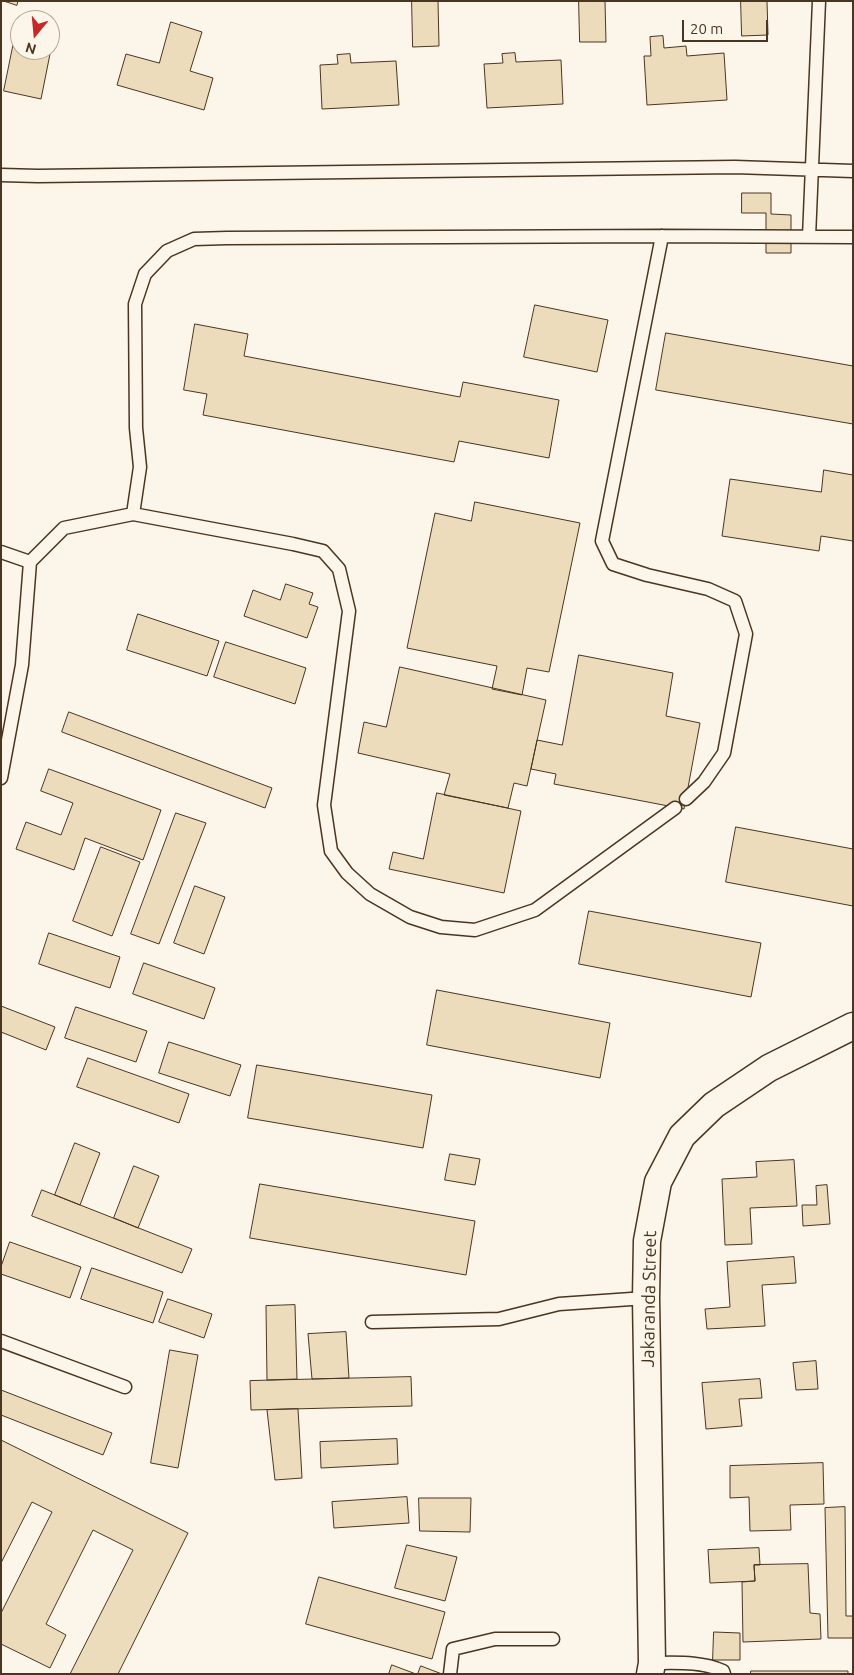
<!DOCTYPE html>
<style>
body{margin:0}
#map{position:relative;width:854px;height:1675px;overflow:hidden;background:#fbf6e9;font-family:Ubuntu,sans-serif}
canvas{display:block}
.frame{position:absolute;inset:0;border:2px solid #4a3520;pointer-events:none}
.north{position:absolute;left:10px;top:10px;width:50px;height:50px;box-sizing:border-box;background:#fbf6e9;border:1px solid #b4a999;border-radius:50%;rotate:197deg;font-size:14px;font-weight:700;line-height:20px;text-align:center;color:#4a3520}
.north::after{content:'';display:block;margin:auto;width:18px;height:22px;background:#c62828;clip-path:polygon(50% 0,100% 100%,50% 72%,0 100%)}
.scale{position:absolute;left:682px;top:20px;width:86px;height:22px;box-sizing:border-box;border:2px solid #4a3520;border-top:0;padding-left:6px;font-size:15px;line-height:18px;white-space:nowrap;color:#4a3520;-webkit-text-stroke:4px #fbf6e9;paint-order:stroke}
</style>
<div id="map">
<canvas width="854" height="1675"></canvas>
<div class="frame"></div>
<div class="north">N</div>
<div class="scale">20 m</div>
</div>
<script>
const context = document.querySelector('canvas').getContext('2d');
context.lineJoin = 'round';
function fill(path, color) { context.fillStyle = color; context.fill(path, 'evenodd'); }
function stroke(path, color, width, dash) { context.strokeStyle = color; context.lineWidth = width; context.lineCap = dash ? 'butt' : 'round'; context.setLineDash(dash || []); context.stroke(path); }
function write(font, color, halo, rows, align = 'center') {
  context.font = font + ' Ubuntu,sans-serif'; context.lineWidth = 4; context.setLineDash([]); context.textBaseline = 'middle'; context.strokeStyle = halo; context.fillStyle = color; for (const [text, x, y, turn = 0] of rows) {
    context.save(); context.translate(x, y); context.rotate((+turn || 0) * Math.PI / 180); context.textAlign = isNaN(turn) ? turn : align; if (halo) context.strokeText(text, 0, 0); context.fillText(text, 0, 0); context.restore();
  }
}
const building = new Path2D(`
 M 4,1 L 18,1 L 17,5 Z
 M 412,1 L 438,1 L 439,46 L 413,47 Z
 M 579,1 L 605,1 L 606,42 L 580,42 Z
 M 741,1 L 767,1 L 768,35 L 742,36 Z
 M 171,22 L 202,32 L 190,71 L 213,78 L 204,110 L 117,85 L 126,54 L 159,63 Z
 M 17,27 L 20,27 L 20,50 L 50,50 L 50,33 L 54,34 L 41,99 L 4,91 Z
 M 663,36 L 664,48 L 686,46 L 687,56 L 724,53 L 727,100 L 647,105 L 644,56 L 651,56 L 650,37 Z
 M 515,53 L 516,62 L 561,60 L 563,104 L 487,108 L 484,64 L 503,63 L 502,54 Z
 M 350,54 L 351,63 L 396,61 L 399,105 L 322,109 L 320,65 L 338,64 L 337,55 Z
 M 742,193 L 771,193 L 771,214 L 791,215 L 791,253 L 766,253 L 766,213 L 742,213 Z
 M 535,305 L 608,320 L 597,372 L 524,357 Z
 M 195,324 L 248,334 L 244,356 L 460,397 L 463,382 L 559,400 L 549,458 L 459,441 L 454,462 L 203,415 L 207,394 L 184,390 Z
 M 666,333 L 853,366 L 853,424 L 656,390 Z
 M 824,470 L 853,475 L 853,541 L 821,536 L 819,551 L 722,536 L 730,479 L 821,492 Z
 M 475,502 L 580,523 L 549,672 L 527,668 L 522,695 L 492,689 L 497,666 L 407,648 L 435,513 L 471,521 Z
 M 286,584 L 313,593 L 309,604 L 318,607 L 307,638 L 244,616 L 253,590 L 280,600 Z
 M 138,614 L 219,641 L 207,676 L 127,650 Z
 M 226,642 L 306,668 L 295,704 L 214,677 Z
 M 579,655 L 673,673 L 666,716 L 700,723 L 684,809 L 554,784 L 556,774 L 531,769 L 537,740 L 562,745 Z
 M 400,667 L 546,700 L 527,786 L 514,783 L 508,808 L 444,795 L 450,774 L 358,753 L 364,722 L 386,727 Z
 M 69,712 L 272,788 L 265,808 L 62,732 Z
 M 49,769 L 161,810 L 143,860 L 85,838 L 74,870 L 16,849 L 26,822 L 61,835 L 73,803 L 41,791 Z
 M 437,793 L 521,811 L 504,893 L 389,869 L 393,852 L 423,859 Z
 M 176,813 L 206,823 L 159,944 L 131,934 Z
 M 736,827 L 853,849 L 853,906 L 726,882 Z
 M 101,847 L 140,862 L 112,936 L 73,921 Z
 M 195,886 L 225,897 L 204,954 L 174,943 Z
 M 589,911 L 761,943 L 751,997 L 579,964 Z
 M 49,933 L 120,957 L 110,988 L 39,964 Z
 M 144,963 L 215,988 L 204,1019 L 133,994 Z
 M 437,990 L 610,1023 L 600,1078 L 427,1045 Z
 M 1,1006 L 55,1027 L 46,1050 L 1,1032 Z
 M 76,1007 L 147,1031 L 136,1062 L 65,1038 Z
 M 169,1042 L 241,1065 L 230,1096 L 159,1073 Z
 M 88,1058 L 189,1094 L 179,1123 L 77,1087 Z
 M 257,1065 L 432,1095 L 423,1148 L 248,1118 Z
 M 75,1143 L 100,1153 L 80,1205 L 55,1195 Z
 M 450,1154 L 480,1159 L 475,1185 L 445,1180 Z
 M 794,1160 L 797,1206 L 750,1208 L 752,1244 L 725,1245 L 722,1179 L 757,1177 L 756,1162 Z
 M 134,1166 L 159,1176 L 138,1228 L 114,1218 Z
 M 260,1184 L 475,1221 L 466,1275 L 250,1238 Z
 M 827,1185 L 830,1224 L 803,1226 L 802,1205 L 817,1205 L 816,1186 Z
 M 42,1190 L 192,1249 L 182,1273 L 32,1216 Z
 M 10,1242 L 81,1267 L 70,1298 L 1,1274 L 1,1267 Z
 M 794,1257 L 796,1283 L 762,1285 L 765,1326 L 707,1329 L 705,1309 L 730,1307 L 727,1262 Z
 M 92,1268 L 163,1292 L 153,1323 L 81,1299 Z
 M 168,1299 L 212,1314 L 204,1338 L 159,1322 Z
 M 295,1305 L 297,1379 L 267,1380 L 266,1306 Z
 M 346,1332 L 349,1378 L 312,1379 L 308,1334 Z
 M 170,1350 L 198,1355 L 178,1468 L 151,1463 Z
 M 816,1361 L 818,1389 L 796,1390 L 793,1363 Z
 M 411,1377 L 412,1406 L 251,1410 L 250,1381 Z
 M 760,1379 L 762,1398 L 739,1399 L 742,1426 L 706,1429 L 702,1383 Z
 M 1,1390 L 112,1433 L 103,1455 L 1,1415 Z
 M 298,1409 L 302,1478 L 275,1480 L 267,1410 Z
 M 397,1439 L 398,1464 L 321,1468 L 320,1442 Z
 M 1,1440 L 188,1533 L 118,1674 L 70,1674 L 133,1550 L 93,1530 L 46,1624 L 66,1635 L 50,1668 L 1,1644 L 1,1613 L 52,1512 L 32,1502 L 1,1563 Z
 M 823,1463 L 824,1504 L 790,1505 L 791,1530 L 750,1531 L 749,1497 L 730,1498 L 730,1466 Z
 M 407,1497 L 409,1523 L 334,1528 L 332,1502 Z
 M 419,1498 L 471,1498 L 470,1532 L 420,1531 Z
 M 845,1507 L 846,1616 L 853,1616 L 853,1638 L 828,1638 L 825,1508 Z
 M 407,1545 L 457,1557 L 445,1601 L 395,1588 Z
 M 759,1548 L 760,1565 L 754,1565 L 755,1581 L 710,1583 L 708,1550 Z
 M 808,1564 L 810,1613 L 820,1614 L 821,1639 L 743,1642 L 742,1582 L 755,1581 L 754,1565 Z
 M 319,1577 L 445,1612 L 432,1659 L 306,1624 Z
 M 714,1632 L 740,1633 L 740,1660 L 713,1660 Z
 M 392,1665 L 416,1674 L 389,1674 Z
 M 421,1666 L 442,1674 L 418,1674 Z
 M 751,1671 L 848,1671 L 848,1674 L 751,1674 Z`);
const lane = new Path2D(`
 M 1,175 L 38,176 L 735,167 L 853,171
 M 662,236 L 602,541 L 613,564 L 647,575 L 708,589 L 735,601 L 746,634 L 724,753 L 704,782 L 686,799
 M 809,237 L 819,1
 M 133,514 L 293,544 L 323,551 L 339,569 L 349,611 L 324,805 L 331,851 L 347,873 L 370,894 L 410,917 L 441,927 L 475,930 L 535,910 L 675,808
 M 1,552 L 30,562
 M 1,778 L 22,665 L 30,562 L 64,528 L 133,514 L 140,467 L 136,428 L 135,304 L 145,274 L 167,251 L 194,239 L 227,238 L 662,236 L 853,237
 M 372,1322 L 499,1319 L 559,1304 L 646,1298
 M 1,1341 L 125,1387
 M 652,1663 C 676,1663 701,1661 723,1671 L 724,1674
 M 450,1674 L 453,1649 L 495,1639 L 553,1639`);
const street = new Path2D(`
 M 650,1674 L 652,1663 L 646,1298 L 647,1241 L 658,1182 L 682,1136 L 714,1105 L 769,1068 L 853,1026`);
const streetNames = [
 ["Jakaranda Street",649,1299,-89]
];
fill(building, '#ecdcbc');
stroke(building, '#4a3520', 1);
stroke(lane, '#4a3520', 15);
stroke(street, '#4a3520', 29);
stroke(lane, '#fbf6e9', 12);
stroke(street, '#fbf6e9', 26);
write('18px', '#4a3520', '#fbf6e9', streetNames);
</script>
